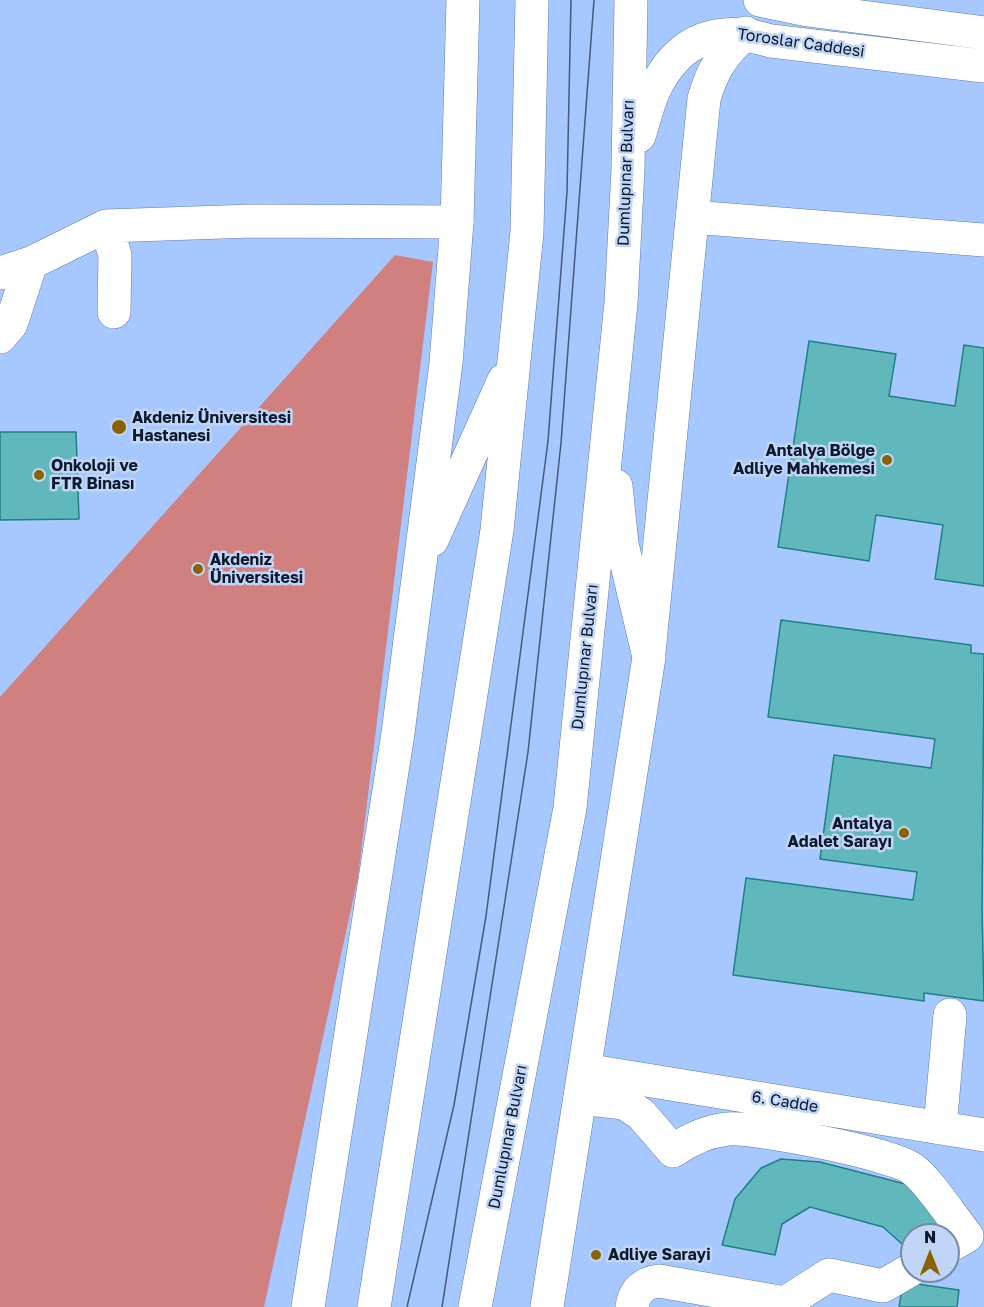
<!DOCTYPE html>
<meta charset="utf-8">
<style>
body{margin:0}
#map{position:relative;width:984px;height:1307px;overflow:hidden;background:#a7c8ff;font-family:"Golos Text",sans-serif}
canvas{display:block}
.north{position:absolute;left:900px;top:1223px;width:60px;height:60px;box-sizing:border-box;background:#c1d5f6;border:2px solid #798aa6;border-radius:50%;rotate:0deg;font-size:16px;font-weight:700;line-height:24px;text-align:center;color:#0d192d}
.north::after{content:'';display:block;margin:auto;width:21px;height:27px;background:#8b6202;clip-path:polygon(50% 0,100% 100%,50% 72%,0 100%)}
</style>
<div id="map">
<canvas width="984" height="1307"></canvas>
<div class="north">N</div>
</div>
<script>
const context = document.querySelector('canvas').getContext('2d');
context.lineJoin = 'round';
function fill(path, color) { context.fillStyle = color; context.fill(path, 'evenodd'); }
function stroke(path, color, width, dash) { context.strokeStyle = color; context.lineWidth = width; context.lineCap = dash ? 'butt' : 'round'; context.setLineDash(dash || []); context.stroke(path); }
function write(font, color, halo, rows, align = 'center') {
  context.font = font + ' "Golos Text",sans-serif'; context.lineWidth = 5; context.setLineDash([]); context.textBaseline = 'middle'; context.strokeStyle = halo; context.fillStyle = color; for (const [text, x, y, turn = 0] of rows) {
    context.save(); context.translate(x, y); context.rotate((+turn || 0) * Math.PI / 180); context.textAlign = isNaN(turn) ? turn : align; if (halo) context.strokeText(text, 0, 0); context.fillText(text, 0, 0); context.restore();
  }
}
const green = new Path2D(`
 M 395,255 L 433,262 L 358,877 L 264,1307 L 0,1307 L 0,697 Z`);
const building = new Path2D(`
 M 809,341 L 896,354 L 889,396 L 955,406 L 964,345 L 984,348 L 984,586 L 935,579 L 943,525 L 876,515 L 869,561 L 778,547 Z
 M 0,432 L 76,432 L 79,519 L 0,520 Z
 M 781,620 L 971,645 L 971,653 L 984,654 L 982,909 L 984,1001 L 924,993 L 924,1001 L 733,975 L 746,878 L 913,900 L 917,872 L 820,859 L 834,755 L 931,768 L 935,739 L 768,717 Z
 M 781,1159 L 820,1162 L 917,1187 L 948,1235 L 912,1235 L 912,1253 L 883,1227 L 810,1207 L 782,1224 L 775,1255 L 722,1245 L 735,1199 L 761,1168 Z
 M 903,1282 L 959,1290 L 957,1307 L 899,1307 Z`);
const minor = new Path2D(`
 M 692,217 L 984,240
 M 106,226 L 115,255 L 114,312
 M 0,273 L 31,263 L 106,226 L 252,221 L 457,222
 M 0,337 L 11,324 L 31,263
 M 649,652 L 704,99 C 712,70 723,53 746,33
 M 585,1070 L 984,1135
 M 580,1098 L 624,1103 L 641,1114 L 673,1151 C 690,1139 707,1131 728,1129 C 756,1127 888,1153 911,1168 C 927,1178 954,1220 967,1236 L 948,1247
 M 940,1128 L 950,1015
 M 632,1307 C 634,1291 643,1283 659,1281 L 785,1303
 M 784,1307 L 785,1303 L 829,1275 L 883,1286 L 912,1269`);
const major = new Path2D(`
 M 760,0 L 808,10 L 984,33
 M 639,136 C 644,121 648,102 655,88 C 680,37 720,25 771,41 L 984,66
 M 432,540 L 504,380
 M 308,1307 L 398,733 L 446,363 L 457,222 L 463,0
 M 374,1307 L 497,530 L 527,232 L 532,0
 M 475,1307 L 570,808 L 621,303 L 628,169 L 631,0
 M 547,1307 L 649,657 L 622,544 L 616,486`);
const tram = new Path2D(`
 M 407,1307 L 454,1105 L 486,916 L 548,441 L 567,192 L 571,0
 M 442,1307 L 528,752 L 561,443 L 594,0`);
const markers = [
 [119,427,8,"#8b6202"],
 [887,460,6,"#8b6202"],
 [39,475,6,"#8b6202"],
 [198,569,6,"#8b6202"],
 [904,833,6,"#8b6202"],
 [596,1255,6,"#8b6202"]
];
const streetNames = [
 ["Toroslar Caddesi",801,43,8],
 ["Dumlupınar Bulvarı",626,173,-88],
 ["Dumlupınar Bulvarı",585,657,-84],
 ["6. Cadde",785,1102,9],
 ["Dumlupınar Bulvarı",508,1137,-79]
];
const poiNames = [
 ["Akdeniz Üniversitesi",132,418],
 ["Hastanesi",132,436],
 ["Antalya Bölge",875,451,"right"],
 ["Adliye Mahkemesi",875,469,"right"],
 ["Onkoloji ve",51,466],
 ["FTR Binası",51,484],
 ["Akdeniz",210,560],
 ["Üniversitesi",210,578],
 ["Antalya",892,824,"right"],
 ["Adalet Sarayı",892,842,"right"],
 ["Adliye Sarayi",608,1255]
];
fill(green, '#d0807f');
fill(building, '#60b8bd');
stroke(building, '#1f8085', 1.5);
stroke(minor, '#5e7daf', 34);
stroke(major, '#5e7daf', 34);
stroke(minor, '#fff', 33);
stroke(major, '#fff', 33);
stroke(tram, '#465a7b', 1.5);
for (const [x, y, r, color] of markers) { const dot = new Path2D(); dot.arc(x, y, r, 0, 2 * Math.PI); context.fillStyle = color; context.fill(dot); stroke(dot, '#c1d5f6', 2); }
write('16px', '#0d192d', '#c1d5f6', streetNames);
write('bold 16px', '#0d192d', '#c1d5f6', poiNames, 'left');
</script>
